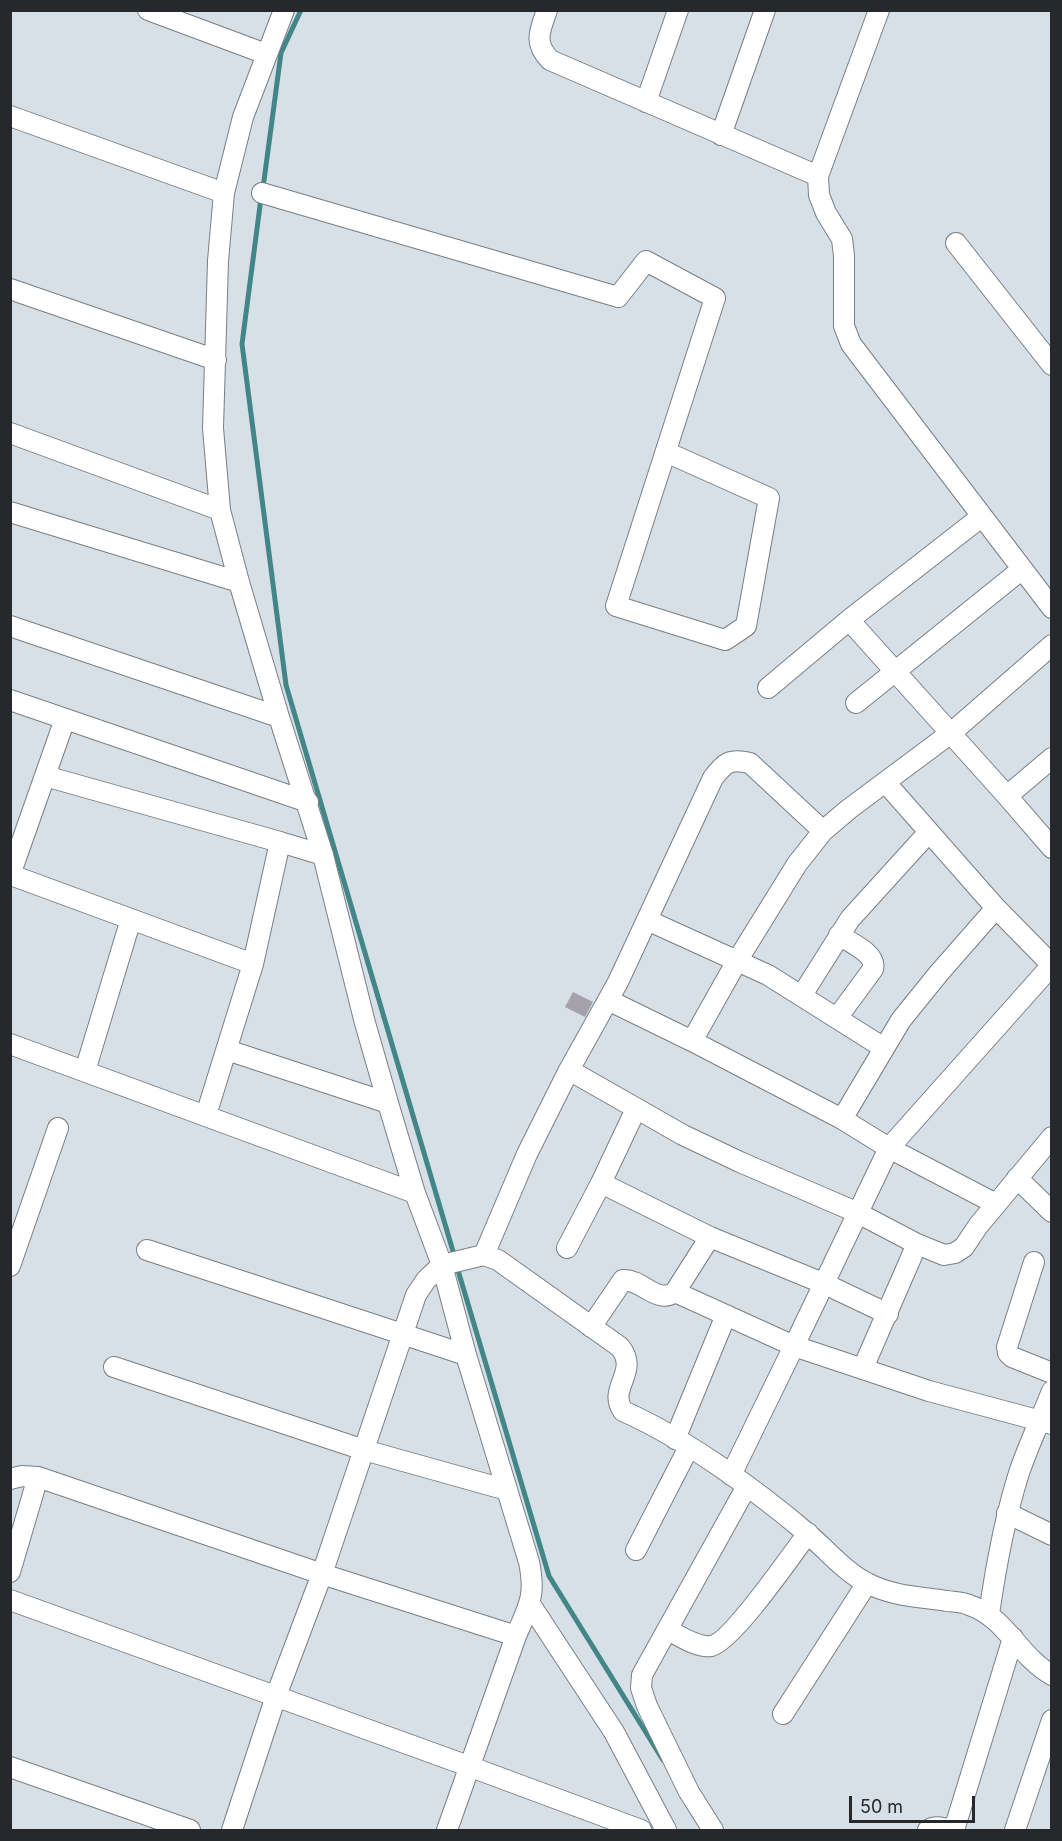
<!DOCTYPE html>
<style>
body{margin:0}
#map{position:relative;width:1062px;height:1841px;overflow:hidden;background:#d8e0e7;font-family:Inter,sans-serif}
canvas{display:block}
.frame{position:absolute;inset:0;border:12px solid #26282b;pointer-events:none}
.scale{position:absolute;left:849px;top:1796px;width:126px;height:27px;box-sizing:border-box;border:3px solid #26282b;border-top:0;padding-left:8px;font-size:18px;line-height:21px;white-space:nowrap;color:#26282b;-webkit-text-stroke:4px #d8e0e7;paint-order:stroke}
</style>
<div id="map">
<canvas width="1062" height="1841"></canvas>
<div class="frame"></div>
<div class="scale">50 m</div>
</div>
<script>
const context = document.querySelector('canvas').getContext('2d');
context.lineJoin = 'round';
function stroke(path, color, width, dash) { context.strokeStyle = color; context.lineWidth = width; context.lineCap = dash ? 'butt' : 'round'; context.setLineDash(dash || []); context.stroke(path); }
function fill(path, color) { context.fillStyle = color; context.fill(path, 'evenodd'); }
const stream = new Path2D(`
 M 263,188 L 281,53 L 301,10
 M 261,198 L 242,344 L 286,685 L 455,1258
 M 457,1267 L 549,1576 L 663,1760`);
const building = new Path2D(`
 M 573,992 L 593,1002 L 585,1017 L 565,1007 Z`);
const minor = new Path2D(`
 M 148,10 L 266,54
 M 284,10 L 243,117 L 224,193 L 218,261 L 213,428 L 220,510 L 239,582 L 279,717 L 323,855 L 365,1023 L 388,1103 L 415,1193 L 442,1265 L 466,1355 L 529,1562 C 536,1596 529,1605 516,1636
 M 547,10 C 540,31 533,42 550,60 L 818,176 L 879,10
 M 646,102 L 678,10
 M 10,116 L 224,193
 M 721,135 L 765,10
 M 818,176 L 819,195 L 826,213 L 842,239 L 844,256 L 844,326 L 851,344 L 1052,608
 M 262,193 L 618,297 L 646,261 L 715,298 L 616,606 L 725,640 L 746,626 L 769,498 L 666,452
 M 956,243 L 1052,365
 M 10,289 L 216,360
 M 10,433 L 220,510
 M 10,512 L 239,582
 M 849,620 L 1007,796 L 1052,848
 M 10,626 L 279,717
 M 768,688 L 849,620 L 981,517
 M 10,700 L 308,802
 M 856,703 L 1021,570
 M 45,776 L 280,842
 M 886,783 L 996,908 L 1052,965 L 889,1148 L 794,1346 L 929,1391 L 1052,1424
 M 1007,796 L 1052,758
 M 10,875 L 65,719
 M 11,875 L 253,964
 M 647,920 L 768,975 L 884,1048
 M 802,995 L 850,919 L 929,832
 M 608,1000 L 692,1041 L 842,1119 L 889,1148 L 996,1204
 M 837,1018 L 873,969 C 877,953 850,943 839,935
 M 692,1041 L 737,961 L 797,864 L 823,831 L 849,809 L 951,733 L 1052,645
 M 10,1044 L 415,1193
 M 227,1050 L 388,1103
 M 569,1070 L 683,1135 L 740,1162 L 856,1212 L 917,1244 L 944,1255 L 955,1253 L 964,1247 L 978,1226 L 1052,1137
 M 85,1071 L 131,919
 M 206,1115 L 253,964 L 280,842 L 323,855
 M 842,1119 L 901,1020 L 939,973 L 996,908
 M 1017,1178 L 1052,1212
 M 601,1183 L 710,1237 L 825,1284 L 888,1314
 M 567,1248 L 601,1183 L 636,1109
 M 147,1250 L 466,1355
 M 484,1255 L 527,1154 L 569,1070 L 618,982 L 713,778 C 725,763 729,758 750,763 L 823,831
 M 1034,1262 L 1007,1347 L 1008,1353 L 1012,1357 L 1052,1373
 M 10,1266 L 58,1128
 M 675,1292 L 794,1346 L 731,1475
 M 591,1327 L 623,1280 C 642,1279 657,1305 675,1292 L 710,1237
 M 114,1367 L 364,1450 L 507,1490
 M 863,1368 L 917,1244
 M 675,1439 L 726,1315
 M 10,1479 L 22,1476 L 38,1477
 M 1007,1513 L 1052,1535
 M 636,1550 L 689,1447
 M 10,1572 L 38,1477 L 322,1574 L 516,1636 L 447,1830
 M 10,1600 L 471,1767 L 641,1830
 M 530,1604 L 614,1732 L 666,1830
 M 989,1614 C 996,1566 1004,1520 1019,1473 C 1028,1446 1041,1419 1052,1391
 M 668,1630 C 680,1636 697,1648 711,1646 C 731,1643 793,1553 808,1533
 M 783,1714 L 867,1583
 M 10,1767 L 190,1830
 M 232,1830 L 276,1696 L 322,1574 L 416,1295 L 426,1280 L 442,1265 L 484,1255 L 498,1260 L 620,1347 C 640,1372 607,1388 623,1411 C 686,1439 755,1489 808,1534 C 827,1550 845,1572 867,1583 C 891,1596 921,1597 947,1601 C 954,1602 963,1602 969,1605 C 1006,1617 1019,1657 1052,1675
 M 713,1830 L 689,1792 L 647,1706 L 641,1688 L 642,1675 L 747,1486
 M 928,1830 C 936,1825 943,1828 951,1830
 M 954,1830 L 1013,1638
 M 1015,1830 L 1052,1720`);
stroke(stream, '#428688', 5);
fill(building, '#a6a2ab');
stroke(minor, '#787f85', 22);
stroke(minor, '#fff', 20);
</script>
